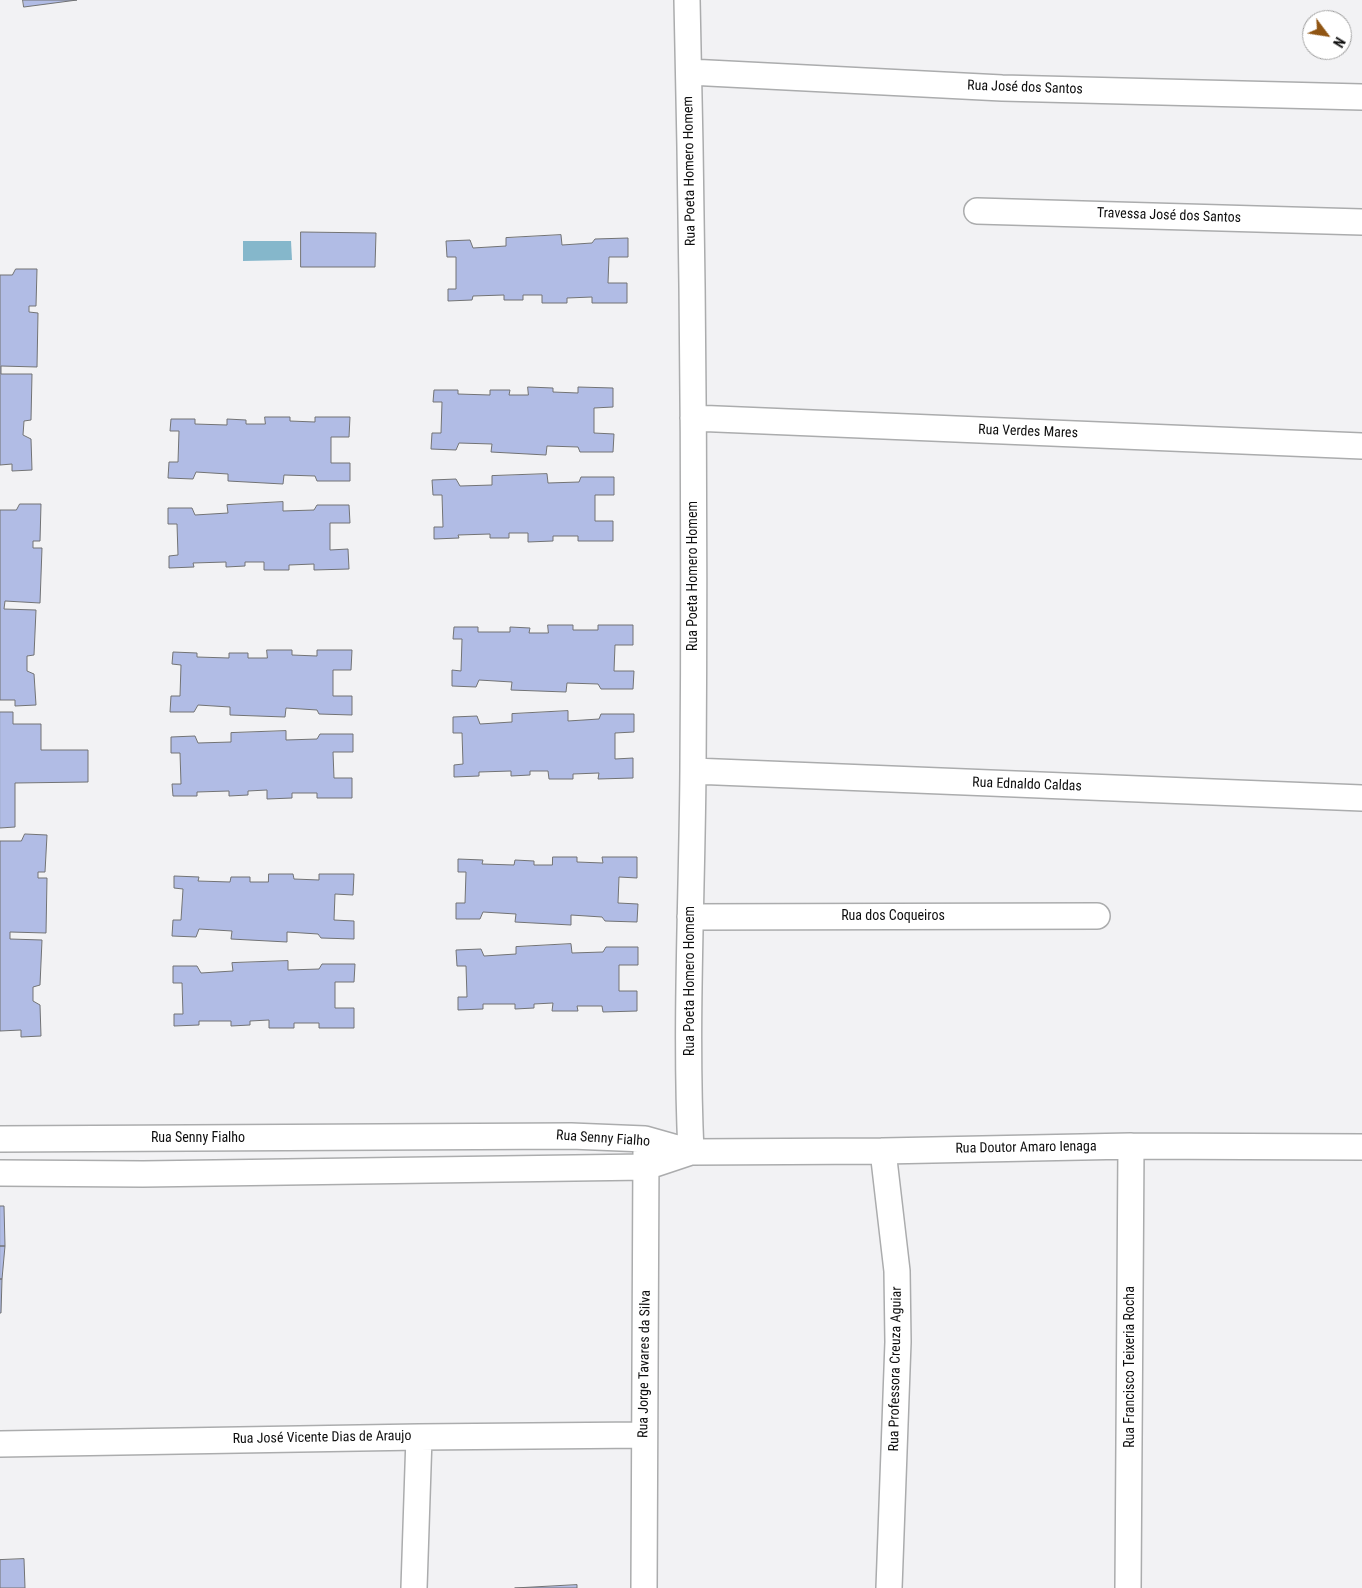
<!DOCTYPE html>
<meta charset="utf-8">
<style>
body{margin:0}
#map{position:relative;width:1362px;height:1588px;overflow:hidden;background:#f2f2f4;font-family:"Roboto Condensed",sans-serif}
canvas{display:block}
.north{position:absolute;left:1302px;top:10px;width:50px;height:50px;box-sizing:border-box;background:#fff;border:1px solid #9f9f9f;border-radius:50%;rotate:121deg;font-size:14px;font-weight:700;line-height:20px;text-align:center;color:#0e0e0e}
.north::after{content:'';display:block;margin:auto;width:18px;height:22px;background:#905513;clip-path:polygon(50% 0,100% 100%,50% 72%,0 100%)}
</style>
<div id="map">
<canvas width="1362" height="1588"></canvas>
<div class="north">N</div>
</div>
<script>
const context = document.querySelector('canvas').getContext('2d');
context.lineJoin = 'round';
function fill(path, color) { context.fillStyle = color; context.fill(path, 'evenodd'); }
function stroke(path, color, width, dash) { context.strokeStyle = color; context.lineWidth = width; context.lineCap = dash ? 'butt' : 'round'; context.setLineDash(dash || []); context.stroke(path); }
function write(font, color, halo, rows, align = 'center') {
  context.font = font + ' "Roboto Condensed",sans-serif'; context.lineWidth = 4.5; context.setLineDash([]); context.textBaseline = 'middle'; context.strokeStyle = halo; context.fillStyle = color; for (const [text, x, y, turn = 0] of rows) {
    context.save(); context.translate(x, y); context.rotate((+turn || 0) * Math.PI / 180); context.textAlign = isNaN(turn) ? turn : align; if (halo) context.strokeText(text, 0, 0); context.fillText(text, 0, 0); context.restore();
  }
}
const water = new Path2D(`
 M 243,241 L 291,241 L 292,260 L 243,261 Z`);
const building = new Path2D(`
 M 23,0 L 77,0 L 24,7 Z
 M 301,232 L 376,233 L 375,267 L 301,267 Z
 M 561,235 L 562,245 L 592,243 L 595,239 L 628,238 L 628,257 L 609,257 L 608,283 L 627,283 L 627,303 L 592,303 L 592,297 L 567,298 L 567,303 L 542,303 L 542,295 L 523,295 L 523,300 L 504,300 L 504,295 L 473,296 L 472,300 L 448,301 L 448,289 L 456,289 L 456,257 L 447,257 L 446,241 L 470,240 L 473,248 L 506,246 L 506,238 Z
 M 16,269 L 37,269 L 36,306 L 29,306 L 29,312 L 38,313 L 37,367 L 1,366 L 1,374 L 32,374 L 31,420 L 24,421 L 23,435 L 31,439 L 32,470 L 12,471 L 12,464 L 0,465 L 0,275 L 12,275 Z
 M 528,387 L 553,388 L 553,392 L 578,393 L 578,387 L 613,388 L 613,407 L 594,408 L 594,433 L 614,434 L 613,452 L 580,452 L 578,447 L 547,446 L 546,455 L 491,452 L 492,444 L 459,443 L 456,450 L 431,449 L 432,433 L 441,433 L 442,402 L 433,402 L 434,390 L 458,390 L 458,394 L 490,395 L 490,390 L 510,390 L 509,395 L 528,395 Z
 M 265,417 L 290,417 L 290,421 L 315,422 L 315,417 L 350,417 L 349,437 L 331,437 L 331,463 L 350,463 L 350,481 L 317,481 L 315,476 L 284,475 L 283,484 L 228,481 L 228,474 L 196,472 L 193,479 L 168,478 L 169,462 L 178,462 L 179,431 L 170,431 L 171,419 L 195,419 L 195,424 L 227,425 L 227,419 L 246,420 L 246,424 L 265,424 Z
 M 547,474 L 548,483 L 579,482 L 581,477 L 614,477 L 614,495 L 595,495 L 595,521 L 613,521 L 613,541 L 578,541 L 578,536 L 553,536 L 553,541 L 528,542 L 528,533 L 509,533 L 509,538 L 490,538 L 490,534 L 458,535 L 459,538 L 434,539 L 434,527 L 443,527 L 442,495 L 433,495 L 432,480 L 456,479 L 460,486 L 492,485 L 492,476 Z
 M 283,502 L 283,511 L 314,510 L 317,505 L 349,505 L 350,523 L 330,523 L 330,550 L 348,549 L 349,569 L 314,570 L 314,564 L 289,565 L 289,570 L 264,570 L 264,562 L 245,562 L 245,566 L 226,567 L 226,562 L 193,563 L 194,567 L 169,568 L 169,556 L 178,555 L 177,524 L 168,524 L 168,508 L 192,508 L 195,515 L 228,513 L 227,505 Z
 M 20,504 L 41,504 L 40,541 L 33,541 L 33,548 L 42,548 L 40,603 L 5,601 L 4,609 L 36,610 L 34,655 L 27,656 L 27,671 L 34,674 L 36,705 L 15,706 L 15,700 L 0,700 L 0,510 L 16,510 Z
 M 548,625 L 573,625 L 573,630 L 598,630 L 598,625 L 633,625 L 633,645 L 615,645 L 614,671 L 634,671 L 633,689 L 601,689 L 598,684 L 567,683 L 566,692 L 511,690 L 512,682 L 479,680 L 476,687 L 452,686 L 452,670 L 461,671 L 462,639 L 453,639 L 454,627 L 478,627 L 478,632 L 510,632 L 510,627 L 530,628 L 529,633 L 548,633 Z
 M 267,650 L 292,650 L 292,655 L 317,656 L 317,650 L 352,650 L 351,670 L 333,670 L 333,696 L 352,696 L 352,715 L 319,714 L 317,710 L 286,708 L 285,717 L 230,715 L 230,707 L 198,705 L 194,712 L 170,712 L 171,696 L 180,696 L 181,665 L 172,664 L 173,652 L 197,653 L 197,657 L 229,658 L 229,653 L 248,653 L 248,658 L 267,658 Z
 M 568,711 L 568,721 L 599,719 L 601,714 L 634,714 L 634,732 L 615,733 L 615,759 L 633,758 L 633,778 L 598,779 L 599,773 L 573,774 L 573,779 L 549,779 L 548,771 L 530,771 L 530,775 L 511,776 L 511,771 L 479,772 L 479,776 L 454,777 L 454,765 L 463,764 L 462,733 L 453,733 L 453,717 L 477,716 L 480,724 L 512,722 L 512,714 Z
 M 0,712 L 13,712 L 13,724 L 41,724 L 41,750 L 88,750 L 88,782 L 15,783 L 15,827 L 0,828 Z
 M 286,731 L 286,740 L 317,739 L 320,734 L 353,734 L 353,752 L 333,752 L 334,778 L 352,778 L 352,798 L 317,798 L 317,793 L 292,793 L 292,798 L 267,799 L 267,790 L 248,791 L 248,795 L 229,796 L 229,791 L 197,792 L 197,796 L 173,796 L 172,784 L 181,784 L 180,753 L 171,753 L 171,737 L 195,736 L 198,743 L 231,742 L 231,733 Z
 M 25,834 L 47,835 L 45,872 L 38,872 L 38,878 L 47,878 L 46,933 L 10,932 L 10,939 L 42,940 L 40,985 L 33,987 L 33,1001 L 40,1005 L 41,1036 L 21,1037 L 21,1030 L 0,1031 L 0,841 L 21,841 Z
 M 553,857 L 577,857 L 577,862 L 603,863 L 602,857 L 637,857 L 637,878 L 619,877 L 618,903 L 638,904 L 637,922 L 605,921 L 602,917 L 571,915 L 571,925 L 515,922 L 516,914 L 483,912 L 480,919 L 456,919 L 456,903 L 465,903 L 466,872 L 458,872 L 458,859 L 483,860 L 482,864 L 514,865 L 515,860 L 534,861 L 534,865 L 552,865 Z
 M 269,874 L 293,874 L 294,879 L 319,880 L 319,874 L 354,874 L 353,895 L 335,894 L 334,920 L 354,921 L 354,939 L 321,938 L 318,934 L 287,932 L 287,942 L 231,939 L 232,931 L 199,929 L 196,937 L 172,936 L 173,920 L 181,920 L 183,889 L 174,888 L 174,876 L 199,877 L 198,881 L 230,882 L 231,877 L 250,877 L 250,882 L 268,882 Z
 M 571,944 L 572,953 L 603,952 L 606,947 L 638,947 L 638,965 L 619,965 L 619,991 L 637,991 L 637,1011 L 603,1012 L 602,1006 L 577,1006 L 578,1011 L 552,1011 L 553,1003 L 534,1004 L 534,1008 L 515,1009 L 515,1004 L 483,1004 L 483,1009 L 458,1010 L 458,997 L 467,997 L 466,966 L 457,966 L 456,950 L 481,949 L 484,956 L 516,954 L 516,947 Z
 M 288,961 L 288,970 L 319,969 L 322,964 L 355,964 L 354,982 L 335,982 L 335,1008 L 354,1008 L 354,1028 L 319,1028 L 319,1023 L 294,1023 L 294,1028 L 269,1028 L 269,1020 L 250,1021 L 250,1025 L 231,1026 L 231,1021 L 199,1021 L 199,1025 L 174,1026 L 174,1014 L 183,1014 L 182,983 L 173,983 L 173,966 L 197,966 L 201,973 L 233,971 L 232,963 Z
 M 0,1206 L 4,1206 L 5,1246 L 0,1246 Z
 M 0,1246 L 5,1246 L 2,1279 L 0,1279 Z
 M 0,1279 L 2,1279 L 1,1313 L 0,1313 Z
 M 24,1559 L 25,1588 L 0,1588 L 0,1560 Z
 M 577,1585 L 577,1588 L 515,1588 Z`);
const street = new Path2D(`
 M 687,0 C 693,257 695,514 693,770 C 692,897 685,1025 691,1152
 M 689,72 L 1002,88 L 1362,97
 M 977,211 L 1362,222
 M 693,418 L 1362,446
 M 693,771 L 1362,798
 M 690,917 L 1097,916
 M 0,1139 L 571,1136 L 645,1139 L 691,1152 L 883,1151 L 1131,1146 L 1362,1147
 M 883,1151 L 897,1271 L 898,1342 L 889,1588
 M 0,1173 L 143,1174 L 646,1167 L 691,1152
 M 0,1444 L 419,1437 L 644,1435
 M 414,1588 L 419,1437
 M 644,1588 L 646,1152
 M 1128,1588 L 1131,1146`);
const streetNames = [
 ["Rua José dos Santos",1025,88,2],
 ["Rua Poeta Homero Homem",690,171,-91],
 ["Travessa José dos Santos",1169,216,2],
 ["Rua Verdes Mares",1028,432,2],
 ["Rua Poeta Homero Homem",693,576,-90],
 ["Rua Ednaldo Caldas",1027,785,2],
 ["Rua dos Coqueiros",893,916],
 ["Rua Poeta Homero Homem",690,981,-90],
 ["Rua Senny Fialho",198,1138],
 ["Rua Senny Fialho",603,1139,4],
 ["Rua Doutor Amaro Ienaga",1026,1148,-1],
 ["Rua Jorge Tavares da Silva",645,1364,-89],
 ["Rua Francisco Teixeria Rocha",1130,1367,-90],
 ["Rua Professora Creuza Aguiar",896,1369,-89],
 ["Rua José Vicente Dias de Araujo",322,1438,-1]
];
fill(water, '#85b7cb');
fill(building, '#b1bce5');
stroke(building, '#727374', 1);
stroke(street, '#abacad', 28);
stroke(street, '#fff', 25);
write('14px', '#0e0e0e', '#fff', streetNames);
</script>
